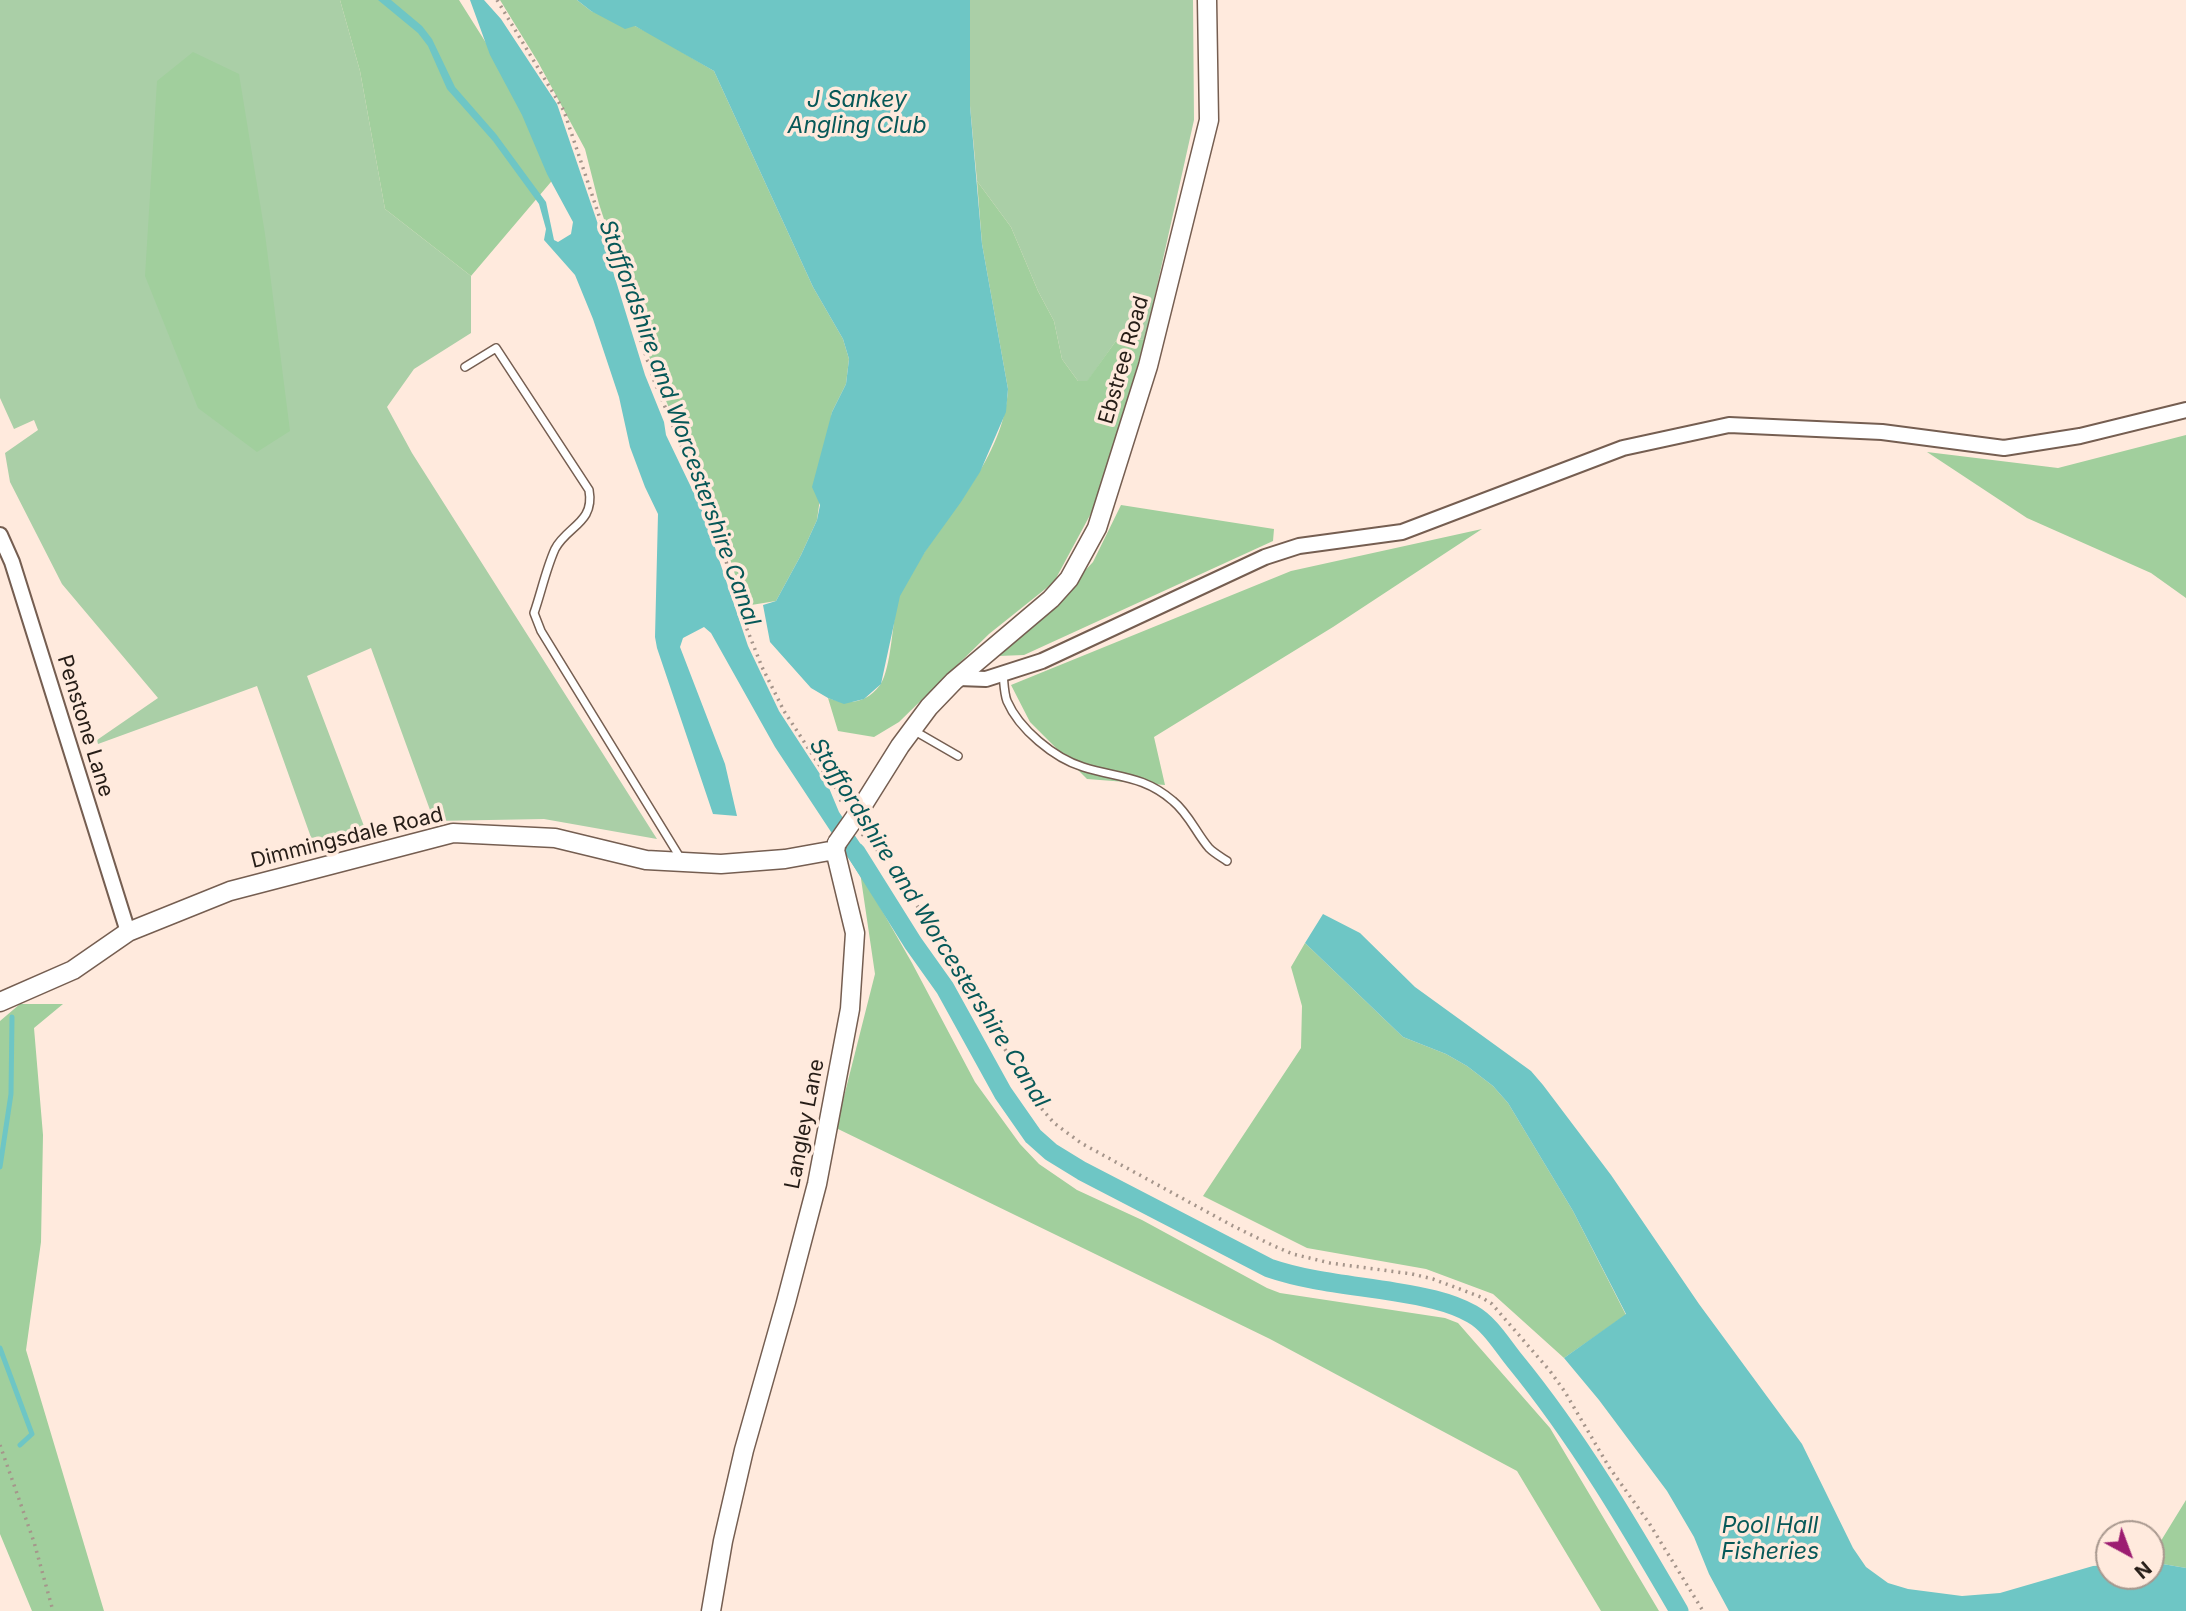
<!DOCTYPE html>
<style>
body{margin:0}
#map{position:relative;width:2186px;height:1611px;overflow:hidden;background:#ffeadd;font-family:Inter,sans-serif}
canvas{display:block}
.north{position:absolute;left:2095px;top:1520px;width:70px;height:70px;box-sizing:border-box;background:#ffeadd;border:2px solid #a8988e;border-radius:50%;rotate:139deg;font-size:19px;font-weight:700;line-height:28px;text-align:center;color:#261d17}
.north::after{content:'';display:block;margin:auto;width:24px;height:32px;background:#9c1d71;clip-path:polygon(50% 0,100% 100%,50% 72%,0 100%)}
</style>
<div id="map">
<canvas width="2186" height="1611"></canvas>
<div class="north">N</div>
</div>
<script>
const context = document.querySelector('canvas').getContext('2d');
context.lineJoin = 'round';
function fill(path, color) { context.fillStyle = color; context.fill(path, 'evenodd'); }
function stroke(path, color, width, dash) { context.strokeStyle = color; context.lineWidth = width; context.lineCap = dash ? 'butt' : 'round'; context.setLineDash(dash || []); context.stroke(path); }
function write(font, color, halo, rows, align = 'center') {
  context.font = font + ' Inter,sans-serif'; context.lineWidth = 7; context.setLineDash([]); context.textBaseline = 'middle'; context.strokeStyle = halo; context.fillStyle = color; for (const [text, x, y, turn = 0] of rows) {
    context.save(); context.translate(x, y); context.rotate((+turn || 0) * Math.PI / 180); context.textAlign = isNaN(turn) ? turn : align; if (halo) context.strokeText(text, 0, 0); context.fillText(text, 0, 0); context.restore();
  }
}
const green = new Path2D(`
 M 0,0 L 340,0 L 360,71 L 385,209 L 471,276 L 471,333 L 414,369 L 387,407 L 412,453 L 657,839 L 544,819 L 434,821 L 371,648 L 307,676 L 367,834 L 313,843 L 257,686 L 98,744 L 97,740 L 158,698 L 62,584 L 10,482 L 5,453 L 38,430 L 34,420 L 14,429 L 0,398 Z
 M 970,0 L 1193,0 L 1194,120 L 1145,340 L 1118,338 L 1087,382 L 1078,381 L 1062,359 L 1054,321 L 1038,291 L 1011,227 L 977,181 L 970,106 Z`);
const forest = new Path2D(`
 M 340,0 L 459,0 L 517,92 L 556,176 L 471,276 L 385,209 L 360,71 Z
 M 500,0 L 577,0 L 591,11 L 635,26 L 653,35 L 714,71 L 813,287 L 843,339 L 849,359 L 846,384 L 832,412 L 817,520 L 801,555 L 776,601 L 745,606 L 718,521 L 657,380 L 599,204 L 585,149 L 538,62 Z
 M 193,52 L 239,74 L 265,234 L 290,431 L 257,452 L 198,408 L 145,276 L 157,81 Z
 M 977,181 L 1011,227 L 1038,291 L 1054,321 L 1062,359 L 1078,381 L 1087,381 L 1118,338 L 1145,340 L 1096,504 L 1054,582 L 989,634 L 899,722 L 874,737 L 838,731 L 828,698 C 848,705 866,704 880,685 C 892,668 892,618 899,596 C 903,586 910,577 915,568 C 948,511 1004,458 1008,389 L 982,244 Z
 M 2186,435 L 2186,598 L 2151,573 L 2027,518 L 1927,452 L 2058,468 Z
 M 1121,505 L 1274,529 L 1273,541 L 1024,655 L 998,656 L 1044,614 L 1093,562 Z
 M 1482,529 L 1333,627 L 1154,737 L 1165,785 L 1087,779 L 1030,722 L 1011,685 L 1291,571 Z
 M 860,872 L 912,963 L 975,1082 L 1020,1144 L 1039,1164 L 1077,1190 L 1142,1220 L 1267,1288 L 1280,1293 L 1445,1318 L 1458,1323 L 1550,1428 L 1659,1611 L 1601,1611 L 1517,1471 L 1270,1339 L 836,1128 L 875,974 Z
 M 1305,943 L 1403,1037 L 1446,1054 L 1467,1066 L 1493,1086 L 1508,1103 L 1573,1211 L 1626,1315 L 1564,1358 L 1493,1294 L 1426,1269 L 1307,1248 L 1203,1196 L 1301,1048 L 1302,1006 L 1291,967 Z
 M 20,1004 L 63,1004 L 34,1028 L 43,1135 L 41,1242 L 26,1350 L 104,1611 L 32,1611 L 0,1534 L 0,1021 Z
 M 2186,1500 L 2186,1568 L 2151,1562 L 2151,1557 Z`);
const water = new Path2D(`
 M 378,0 L 391,0 L 422,26 L 432,39 L 455,87 L 496,134 L 546,202 L 554,240 L 558,242 L 571,234 L 573,222 L 547,174 L 522,115 L 490,55 L 470,0 L 484,0 L 501,19 L 557,104 L 603,239 L 645,375 L 664,422 L 666,435 L 703,512 L 748,646 L 779,711 L 829,788 L 839,812 L 866,852 L 874,897 L 775,747 L 711,633 L 704,627 L 683,638 L 680,647 L 725,764 L 737,816 L 713,814 L 657,648 L 655,637 L 658,514 L 645,487 L 630,447 L 619,397 L 593,319 L 575,275 L 544,240 L 546,229 L 539,204 L 493,141 L 447,89 L 428,46 L 418,33 Z
 M 577,0 L 970,0 L 970,106 L 982,244 L 1008,389 L 1006,412 L 980,472 L 961,502 L 925,552 L 900,596 L 881,684 L 864,699 L 844,704 L 828,698 L 811,688 L 770,642 L 763,605 L 776,601 L 801,555 L 817,520 L 820,505 L 812,487 L 832,412 L 846,384 L 849,359 L 843,339 L 813,287 L 714,71 L 635,26 L 625,29 L 591,11 Z
 M 1323,914 L 1360,933 L 1415,987 L 1531,1071 L 1543,1085 L 1611,1175 L 1699,1304 L 1802,1444 L 1853,1548 L 1866,1567 L 1888,1583 L 1908,1589 L 1962,1596 L 2000,1593 L 2093,1566 L 2109,1565 L 2109,1576 L 2151,1576 L 2151,1562 L 2186,1568 L 2186,1611 L 1729,1611 L 1709,1574 L 1694,1537 L 1667,1491 L 1599,1400 L 1564,1358 L 1626,1314 L 1573,1211 L 1508,1103 L 1493,1086 L 1467,1066 L 1446,1054 L 1403,1037 L 1305,943 Z`);
const stream = new Path2D(`
 M 0,1167 L 11,1094 L 12,1017
 M 0,1348 L 32,1434 L 20,1445`);
const canal = new Path2D(`
 M 856,852 L 913,943 L 945,988 L 1003,1093 L 1033,1136 L 1051,1152 L 1082,1171 L 1269,1268 C 1310,1282 1353,1285 1395,1292 C 1420,1296 1449,1301 1472,1314 C 1490,1324 1502,1345 1515,1361 C 1578,1438 1629,1525 1679,1611`);
const path = new Path2D(`
 M 497,0 L 564,111 L 655,383 L 718,533 L 741,614 L 762,667 L 784,711 L 829,780 L 836,788 L 842,804
 M 862,834 L 894,868 L 1041,1108 L 1054,1123 L 1081,1143 L 1233,1226 L 1274,1246 L 1293,1254 L 1330,1263 L 1412,1274 L 1433,1279 L 1481,1297 L 1492,1304 L 1550,1371 L 1565,1392 L 1609,1467 L 1649,1523 L 1703,1611
 M 0,1445 L 34,1542 L 53,1611`);
const service = new Path2D(`
 M 465,367 L 496,348 L 589,490 C 595,523 567,526 555,549 C 546,569 541,593 534,613 L 541,631 L 681,859
 M 1003,674 C 1004,682 1004,693 1007,701 C 1019,729 1054,758 1083,767 C 1117,778 1143,775 1173,801 C 1189,814 1196,833 1209,848 C 1214,853 1221,857 1227,861
 M 913,730 L 958,756`);
const minor = new Path2D(`
 M 0,535 L 12,562 L 128,932
 M 959,678 L 986,679 L 1042,661 L 1265,557 L 1299,546 L 1402,532 L 1623,448 L 1729,425 L 1882,432 L 2004,448 L 2080,436 L 2186,410`);
const tertiary = new Path2D(`
 M 858,813 L 900,746 L 929,707 L 954,681 L 1051,599 L 1069,579 L 1097,528 L 1148,366 L 1209,120 L 1207,0
 M 0,1002 L 73,970 L 128,932 L 230,891 L 453,833 L 555,838 L 646,860 L 721,864 L 785,859 L 835,850
 M 711,1611 L 723,1541 L 744,1450 L 786,1302 L 817,1184 L 850,1009 L 855,933 L 835,850 L 837,843`);
const tertiaryBridge = new Path2D(`
 M 837,843 L 858,813`);
const streetNames = [
 ["Ebstree Road",1124,360,-74],
 ["Penstone Lane",85,726,73],
 ["Dimmingsdale Road",347,838,-14],
 ["Langley Lane",805,1124,-79]
];
const waterNames = [
 ["J Sankey",857,100],
 ["Angling Club",857,126],
 ["Staffordshire and Worcestershire Canal",679,423,70],
 ["Staffordshire and Worcestershire Canal",929,923,58],
 ["Pool Hall",1770,1526],
 ["Fisheries",1770,1552]
];
fill(green, '#aacfa7');
fill(forest, '#a1cf9d');
fill(water, '#6ec6c5');
stroke(stream, '#6ec6c5', 5);
stroke(canal, '#6ec6c5', 19);
stroke(service, '#755e51', 10);
stroke(minor, '#755e51', 18);
stroke(tertiary, '#755e51', 21);
stroke(path, '#a5958b', 3.5, [2, 5]);
stroke(service, '#fff', 7);
stroke(minor, '#fff', 14);
stroke(tertiary, '#fff', 18);
stroke(tertiaryBridge, '#755e51', 21, []);
stroke(tertiaryBridge, '#fff', 18);
write('21px', '#261d17', '#ffeadd', streetNames);
write('italic 23px', '#075858', '#ffeadd', waterNames);
</script>
